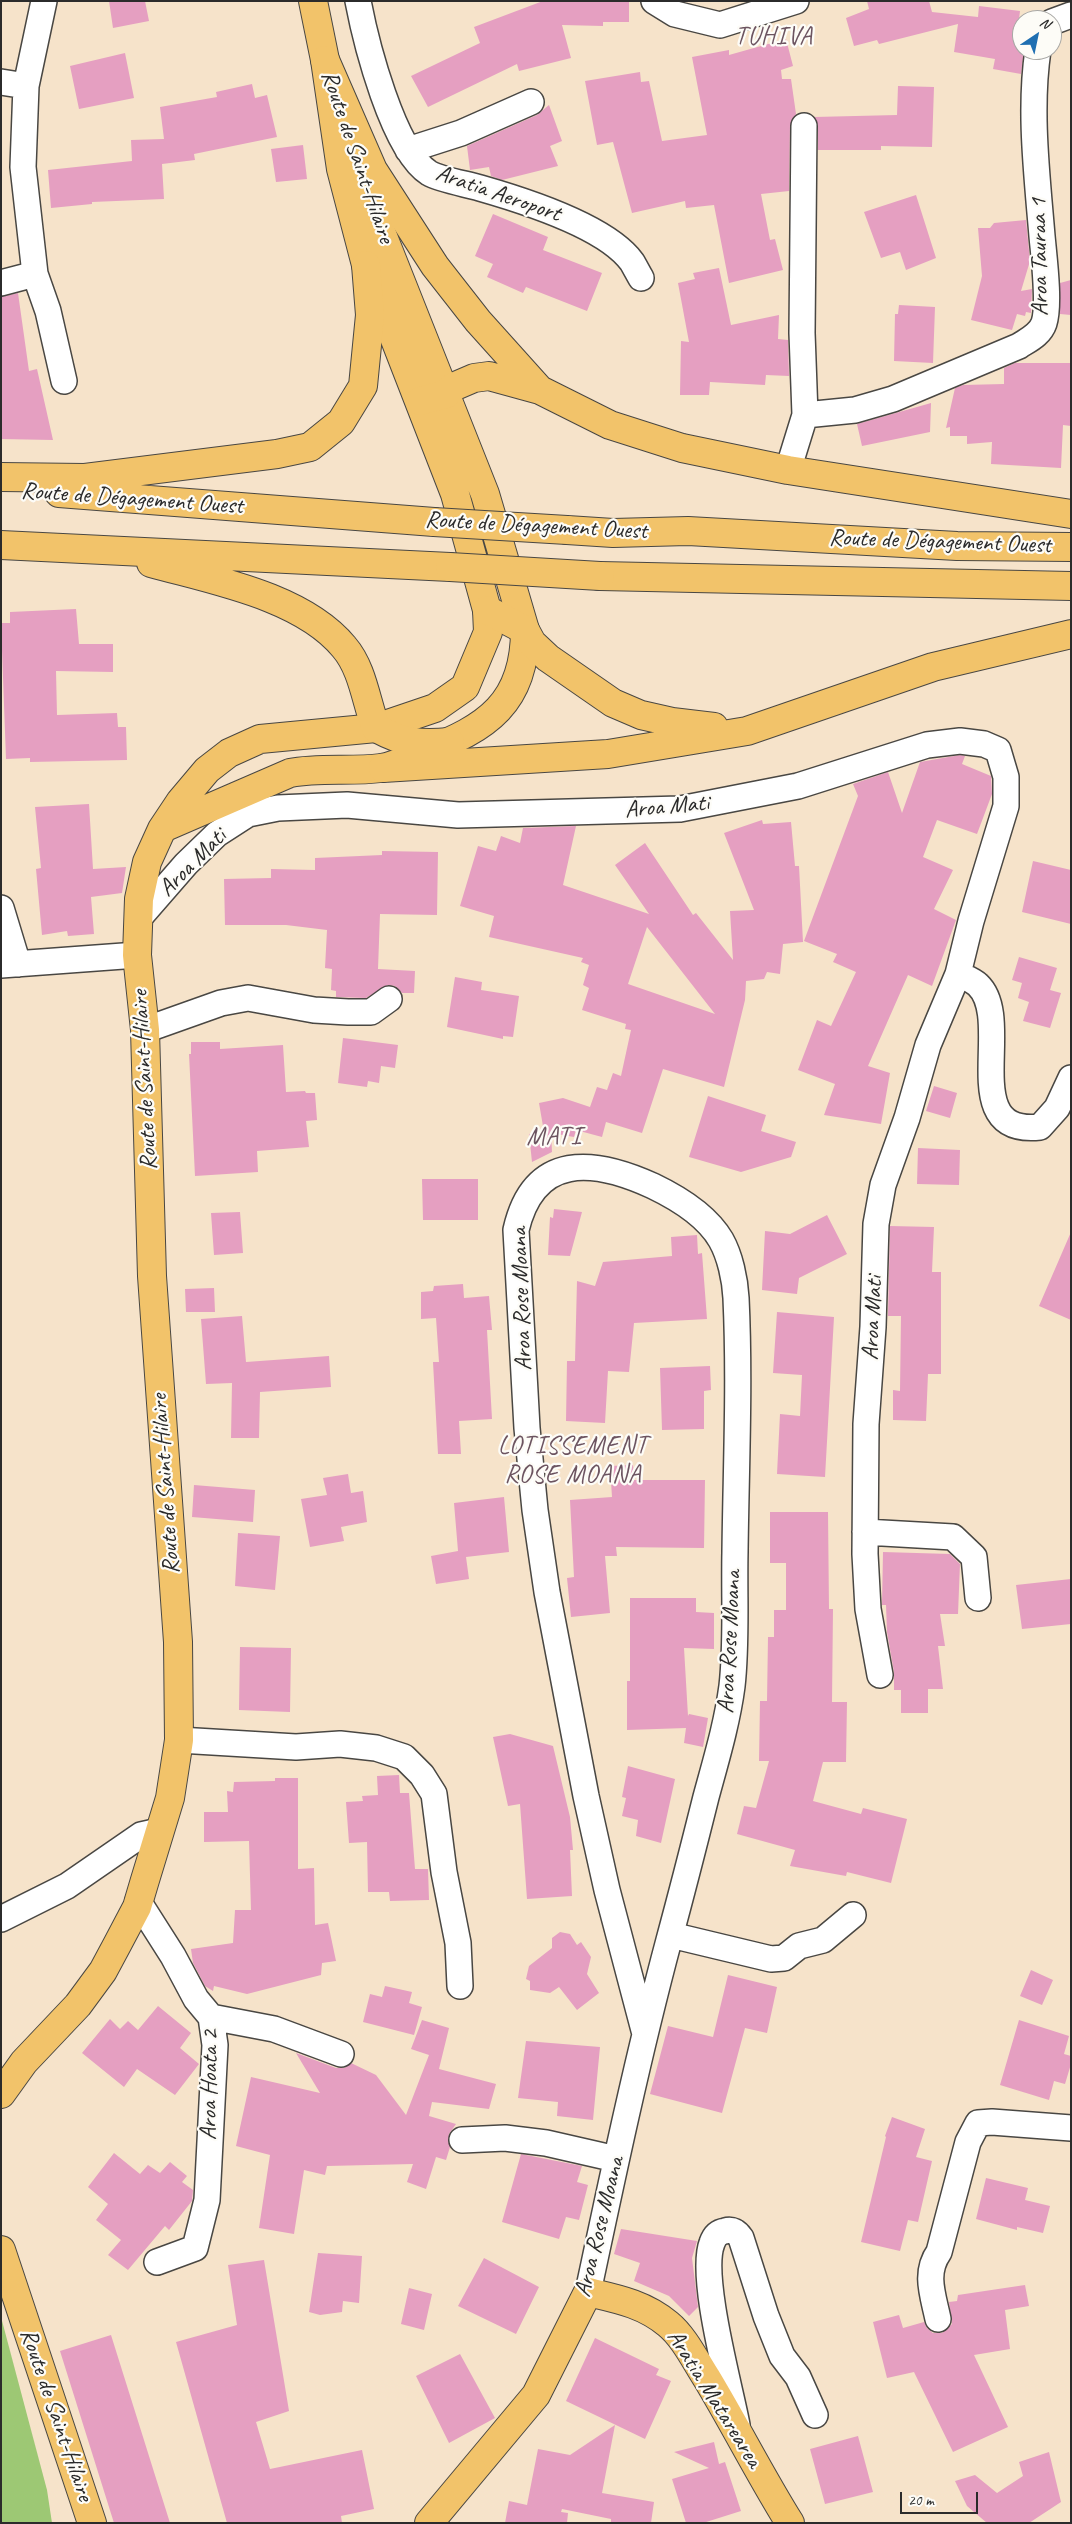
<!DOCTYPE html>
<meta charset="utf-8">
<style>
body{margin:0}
#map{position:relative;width:1072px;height:2524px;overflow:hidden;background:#f6e3ca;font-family:Caveat,sans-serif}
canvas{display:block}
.frame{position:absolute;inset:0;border:2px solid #2b2b2b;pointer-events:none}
.north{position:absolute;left:1012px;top:10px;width:50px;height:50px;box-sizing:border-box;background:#fdfcf7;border:1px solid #a9a8a5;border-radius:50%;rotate:34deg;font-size:14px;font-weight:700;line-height:20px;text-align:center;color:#2b2b2b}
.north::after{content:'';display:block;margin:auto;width:18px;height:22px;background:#1f6fb2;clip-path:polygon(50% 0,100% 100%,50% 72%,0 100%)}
.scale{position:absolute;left:900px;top:2492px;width:78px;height:22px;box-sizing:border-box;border:2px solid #2b2b2b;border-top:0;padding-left:6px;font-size:15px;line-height:18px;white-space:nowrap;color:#2b2b2b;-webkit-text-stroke:4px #fdfcf7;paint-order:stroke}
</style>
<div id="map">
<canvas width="1072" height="2524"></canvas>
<div class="frame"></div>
<div class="north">N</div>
<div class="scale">20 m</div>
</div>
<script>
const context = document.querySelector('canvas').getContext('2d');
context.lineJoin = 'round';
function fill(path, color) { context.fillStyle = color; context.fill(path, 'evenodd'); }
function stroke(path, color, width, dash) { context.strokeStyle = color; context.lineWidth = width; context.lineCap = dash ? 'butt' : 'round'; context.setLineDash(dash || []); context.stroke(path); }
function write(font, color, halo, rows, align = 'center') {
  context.font = font + ' Caveat,sans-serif'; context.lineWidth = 4.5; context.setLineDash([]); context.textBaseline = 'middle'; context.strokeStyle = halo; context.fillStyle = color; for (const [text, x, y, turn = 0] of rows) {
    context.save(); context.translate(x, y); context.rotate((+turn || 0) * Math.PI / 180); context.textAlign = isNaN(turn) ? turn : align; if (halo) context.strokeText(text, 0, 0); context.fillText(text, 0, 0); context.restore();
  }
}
const green = new Path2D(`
 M 1,2317 L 47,2490 L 52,2523 L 1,2523 Z`);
const building = new Path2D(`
 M 109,1 L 145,1 L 149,21 L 113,28 Z
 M 543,1 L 629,1 L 629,22 L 603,22 L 603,26 L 562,25 L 571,58 L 519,71 L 517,64 L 428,107 L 411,76 L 480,43 L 474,27 Z
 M 867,1 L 929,1 L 932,12 L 978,17 L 979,6 L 1020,11 L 1018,27 L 1022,28 L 1024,50 L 1021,74 L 993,69 L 995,59 L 954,52 L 958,24 L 879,44 L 877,40 L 854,46 L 846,18 L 869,9 Z
 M 786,39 L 793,66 L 781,70 L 782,79 L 791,79 L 796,114 L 790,126 L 789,191 L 761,194 L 770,240 L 775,239 L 783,270 L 729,283 L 714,205 L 686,208 L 685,201 L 632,213 L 613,142 L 597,145 L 585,81 L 640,72 L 641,82 L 649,81 L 662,141 L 707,135 L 692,57 L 729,50 L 729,55 Z
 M 125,53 L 134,98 L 79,109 L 70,66 Z
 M 252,84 L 255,98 L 267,95 L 277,137 L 194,154 L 195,160 L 162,164 L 164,199 L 92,202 L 92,204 L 51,208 L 48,170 L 132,161 L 131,140 L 164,139 L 160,107 L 217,97 L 216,92 Z
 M 898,86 L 934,87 L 932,147 L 881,146 L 881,150 L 818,150 L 818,126 L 814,117 L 897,115 Z
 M 549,105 L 562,141 L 550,146 L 558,166 L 502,180 L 491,176 L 489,167 L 470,170 L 467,146 L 537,115 Z
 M 303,145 L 307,179 L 276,182 L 271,149 Z
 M 916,195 L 936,258 L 906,270 L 900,252 L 881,258 L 864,212 Z
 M 493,214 L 548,237 L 543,250 L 602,273 L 587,311 L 526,287 L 523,293 L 487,277 L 493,264 L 475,256 Z
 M 1026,220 L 1030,261 L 1021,291 L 1032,289 L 1031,313 L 1026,312 L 1025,316 L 1017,314 L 1012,330 L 971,320 L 982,276 L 978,228 L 990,228 L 994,223 Z
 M 719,268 L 731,325 L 779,315 L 778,339 L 788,340 L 789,376 L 766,375 L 765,385 L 710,382 L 709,395 L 680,395 L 681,341 L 689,342 L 678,283 L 695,279 L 693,273 Z
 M 1071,280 L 1071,315 L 1060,314 L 1060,283 Z
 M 18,293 L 29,371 L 37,369 L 53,440 L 1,439 L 1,297 Z
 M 899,305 L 935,307 L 933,363 L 894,361 L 895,314 L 898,314 Z
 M 1015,363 L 1071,363 L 1071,426 L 1063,425 L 1061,468 L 991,464 L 992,442 L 967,444 L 967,436 L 950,436 L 950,427 L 946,428 L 955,388 L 963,385 L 1004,384 L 1004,368 Z
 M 931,403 L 930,432 L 862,446 L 857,424 Z
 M 76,609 L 79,644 L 113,644 L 113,672 L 56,671 L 57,715 L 117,713 L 118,727 L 126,727 L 127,760 L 30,762 L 30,758 L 6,759 L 1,623 L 10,623 L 10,612 Z
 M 960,755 L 965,756 L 962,764 L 991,776 L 992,794 L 977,834 L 937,820 L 923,857 L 953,870 L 934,909 L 956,920 L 932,986 L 908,975 L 868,1066 L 890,1073 L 881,1124 L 824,1115 L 835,1084 L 798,1070 L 817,1020 L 831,1026 L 856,972 L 833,962 L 837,954 L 804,941 L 858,796 L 853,784 L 888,772 L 902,813 L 920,762 Z
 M 89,804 L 93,869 L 126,867 L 122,893 L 91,897 L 94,934 L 68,936 L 67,931 L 42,935 L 36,869 L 41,868 L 35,807 Z
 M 762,820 L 763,824 L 791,822 L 795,866 L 799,866 L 803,942 L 783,944 L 780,974 L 767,972 L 764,979 L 746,981 L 745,1000 L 724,1087 L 663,1069 L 642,1133 L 606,1122 L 602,1137 L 576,1130 L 574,1137 L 551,1133 L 552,1152 L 532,1162 L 529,1134 L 547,1132 L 544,1132 L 539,1103 L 563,1098 L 590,1107 L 597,1087 L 607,1090 L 613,1073 L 621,1076 L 631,1030 L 625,1029 L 626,1024 L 582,1010 L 589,988 L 583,985 L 589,965 L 581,962 L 583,958 L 489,937 L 494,916 L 460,906 L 478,846 L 496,851 L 501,836 L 520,843 L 523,828 L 576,826 L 563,885 L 649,914 L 615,865 L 645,843 L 693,915 L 696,913 L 733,960 L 730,911 L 754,910 L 724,833 ZM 647,927 L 715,1014 L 628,984 Z
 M 382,851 L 438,852 L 437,915 L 380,914 L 378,969 L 415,971 L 414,993 L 402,993 L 395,986 L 388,985 L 366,998 L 336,997 L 336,991 L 331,990 L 332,969 L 325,968 L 327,930 L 286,925 L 225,925 L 224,879 L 271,878 L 271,869 L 315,870 L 315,858 L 382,855 Z
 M 1033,861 L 1071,870 L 1071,924 L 1022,912 Z
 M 1019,957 L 1057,968 L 1050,990 L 1061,993 L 1050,1028 L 1023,1021 L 1029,1002 L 1018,998 L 1022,983 L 1012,980 Z
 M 455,977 L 482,982 L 481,990 L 519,996 L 513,1037 L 503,1036 L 503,1039 L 447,1027 Z
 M 343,1038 L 398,1045 L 395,1068 L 381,1066 L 379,1083 L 368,1081 L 367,1087 L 338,1083 Z
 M 191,1042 L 220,1042 L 220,1049 L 283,1045 L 286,1092 L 305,1091 L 306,1093 L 315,1093 L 317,1120 L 306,1121 L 309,1147 L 257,1151 L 258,1172 L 195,1176 L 189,1054 L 191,1054 Z
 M 934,1086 L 957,1093 L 950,1118 L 926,1111 Z
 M 708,1096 L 766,1115 L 761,1131 L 796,1142 L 791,1157 L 741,1172 L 689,1157 Z
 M 918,1148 L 960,1150 L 959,1185 L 917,1184 Z
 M 422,1179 L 478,1179 L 478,1220 L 423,1220 Z
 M 554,1209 L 582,1212 L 570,1256 L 548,1255 L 550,1217 L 553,1218 Z
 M 240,1212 L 243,1253 L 214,1255 L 211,1213 Z
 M 827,1215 L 847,1254 L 799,1278 L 797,1294 L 762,1290 L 765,1231 L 790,1234 Z
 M 890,1226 L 934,1227 L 932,1272 L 941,1272 L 941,1374 L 928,1374 L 926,1421 L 893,1420 L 893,1390 L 900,1391 L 901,1316 L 888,1316 Z
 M 1071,1232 L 1071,1320 L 1039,1306 Z
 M 697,1235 L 698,1254 L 702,1253 L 707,1319 L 634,1323 L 629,1372 L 608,1371 L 605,1423 L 566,1421 L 567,1361 L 575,1361 L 577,1281 L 595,1286 L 603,1262 L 672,1256 L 671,1237 Z
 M 463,1284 L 464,1298 L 489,1296 L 492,1330 L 487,1330 L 492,1419 L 459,1421 L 461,1454 L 438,1454 L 433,1362 L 439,1362 L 436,1318 L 421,1319 L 421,1292 L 433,1291 L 434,1286 Z
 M 214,1288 L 215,1312 L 186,1312 L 185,1289 Z
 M 777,1312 L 834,1317 L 825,1477 L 777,1474 L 780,1414 L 800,1416 L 802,1375 L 773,1373 Z
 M 242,1316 L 246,1362 L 329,1356 L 331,1387 L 260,1392 L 259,1438 L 231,1438 L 232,1383 L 206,1384 L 201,1319 Z
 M 710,1366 L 711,1390 L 704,1391 L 704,1429 L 662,1430 L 660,1368 Z
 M 633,1465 L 634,1480 L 705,1480 L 704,1548 L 616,1547 L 617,1556 L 605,1556 L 610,1613 L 571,1617 L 567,1578 L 574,1577 L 570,1500 L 612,1497 L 610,1466 Z
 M 348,1474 L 351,1493 L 363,1491 L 367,1522 L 341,1527 L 344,1541 L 310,1547 L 301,1499 L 327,1495 L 323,1478 Z
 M 194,1485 L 255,1490 L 253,1522 L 192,1517 Z
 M 504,1497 L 509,1552 L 466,1557 L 469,1579 L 436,1584 L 431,1556 L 458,1551 L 454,1503 Z
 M 770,1512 L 828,1512 L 829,1609 L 833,1609 L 832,1702 L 847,1702 L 846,1762 L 823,1762 L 813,1801 L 861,1814 L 863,1808 L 907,1819 L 891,1883 L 847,1872 L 846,1876 L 790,1866 L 795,1850 L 737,1834 L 744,1806 L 756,1808 L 769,1761 L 759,1761 L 760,1701 L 767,1701 L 768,1637 L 774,1637 L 774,1610 L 786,1610 L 786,1563 L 770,1563 Z
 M 238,1533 L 280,1536 L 275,1590 L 235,1586 Z
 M 883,1552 L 950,1554 L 960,1564 L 958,1614 L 940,1614 L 945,1646 L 938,1646 L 943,1689 L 928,1689 L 928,1713 L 901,1713 L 901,1690 L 894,1690 L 894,1672 L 887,1632 L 886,1605 L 882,1605 Z
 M 1071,1579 L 1071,1624 L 1022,1629 L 1016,1585 Z
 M 630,1598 L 696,1598 L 696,1612 L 714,1613 L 714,1649 L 684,1648 L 688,1716 L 689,1714 L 708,1718 L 703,1747 L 684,1743 L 686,1728 L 627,1730 L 627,1681 L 630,1681 Z
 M 240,1647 L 291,1648 L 290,1712 L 239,1710 Z
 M 510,1734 L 553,1746 L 570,1817 L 573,1850 L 570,1850 L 572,1896 L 527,1899 L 520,1804 L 508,1806 L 493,1737 Z
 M 628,1766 L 675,1779 L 661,1843 L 636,1836 L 638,1820 L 622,1816 L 626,1798 L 622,1797 Z
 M 399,1775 L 400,1793 L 409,1793 L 415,1869 L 428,1869 L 429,1900 L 390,1901 L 389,1892 L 368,1892 L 367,1842 L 349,1843 L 346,1802 L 363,1801 L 362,1796 L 378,1795 L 377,1776 Z
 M 275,1778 L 298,1778 L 298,1869 L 314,1868 L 315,1925 L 328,1923 L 336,1961 L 322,1963 L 321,1975 L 247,1994 L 214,1986 L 213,1991 L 205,1986 L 193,1963 L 191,1949 L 233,1943 L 235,1910 L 251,1910 L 249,1841 L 204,1842 L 204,1812 L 228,1812 L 227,1791 L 233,1792 L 234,1782 L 275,1781 Z
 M 560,1932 L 570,1934 L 577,1945 L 581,1942 L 591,1957 L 587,1974 L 599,1993 L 577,2010 L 559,1987 L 550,1993 L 530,1990 L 530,1981 L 526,1979 L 529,1966 L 552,1948 L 552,1938 Z
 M 1031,1970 L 1053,1980 L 1042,2005 L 1020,1996 Z
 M 728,1975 L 777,1987 L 767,2033 L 745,2028 L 722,2113 L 650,2094 L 668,2026 L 713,2037 Z
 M 385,1986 L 412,1992 L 409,2003 L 422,2007 L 414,2035 L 363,2022 L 370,1994 L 382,1997 Z
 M 158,2006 L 191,2033 L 180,2048 L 199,2064 L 175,2095 L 137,2069 L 124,2087 L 82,2053 L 110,2019 L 120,2029 L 128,2021 L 138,2030 Z
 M 422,2020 L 449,2028 L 439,2069 L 496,2084 L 489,2109 L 432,2102 L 429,2116 L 456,2124 L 449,2134 L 450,2147 L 446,2160 L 436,2157 L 426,2189 L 407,2182 L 413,2164 L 327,2166 L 325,2175 L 304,2170 L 294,2234 L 259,2228 L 270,2155 L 236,2146 L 251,2077 L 320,2093 L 296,2053 L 336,2068 L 344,2068 L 351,2063 L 376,2075 L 406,2115 L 429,2055 L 411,2049 Z
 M 1019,2020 L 1069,2036 L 1064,2054 L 1071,2056 L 1071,2064 L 1065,2084 L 1054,2081 L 1049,2100 L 1000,2085 Z
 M 526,2041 L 600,2047 L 593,2120 L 557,2116 L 558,2102 L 518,2098 Z
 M 892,2117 L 925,2129 L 916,2157 L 932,2161 L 918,2222 L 908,2220 L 900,2251 L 861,2242 L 886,2137 L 885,2136 Z
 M 114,2153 L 140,2174 L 148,2165 L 160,2173 L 170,2162 L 187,2176 L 182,2182 L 193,2190 L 192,2201 L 169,2230 L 165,2226 L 128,2270 L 108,2255 L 121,2240 L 96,2220 L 108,2204 L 88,2187 Z
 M 521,2154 L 582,2166 L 577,2182 L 588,2185 L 579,2220 L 566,2217 L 559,2239 L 502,2222 Z
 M 986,2178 L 1028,2188 L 1025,2200 L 1050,2206 L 1043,2233 L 1017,2227 L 1017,2230 L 976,2219 Z
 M 621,2229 L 697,2241 L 692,2258 L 698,2307 L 689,2316 L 669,2296 L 634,2281 L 640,2263 L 614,2254 Z
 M 318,2253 L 362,2256 L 359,2303 L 343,2301 L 342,2312 L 320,2315 L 309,2312 Z
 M 484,2258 L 539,2287 L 516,2334 L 458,2306 Z
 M 264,2260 L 289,2411 L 256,2422 L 270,2469 L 362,2450 L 374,2509 L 341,2516 L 342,2523 L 227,2523 L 176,2342 L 237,2325 L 228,2265 Z
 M 1025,2285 L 1029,2306 L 1005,2310 L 1010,2349 L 974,2355 L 1008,2427 L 953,2452 L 914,2372 L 887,2378 L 873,2322 L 899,2315 L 903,2328 L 924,2322 L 927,2328 L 933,2333 L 942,2333 L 952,2324 L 949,2302 L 957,2301 L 958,2295 Z
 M 409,2288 L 432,2294 L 424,2330 L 401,2324 Z
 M 111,2335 L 170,2523 L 114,2523 L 60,2351 Z
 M 595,2338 L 659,2369 L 656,2375 L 671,2381 L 645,2439 L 566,2401 Z
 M 460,2354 L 495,2418 L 449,2443 L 416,2376 Z
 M 615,2425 L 602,2493 L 654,2502 L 651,2523 L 611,2523 L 611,2519 L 562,2509 L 561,2512 L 568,2513 L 567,2523 L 505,2523 L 509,2501 L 527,2505 L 538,2449 L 570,2455 Z
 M 858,2436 L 873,2492 L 825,2504 L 810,2449 Z
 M 714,2442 L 719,2464 L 725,2462 L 741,2511 L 703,2523 L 686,2523 L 672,2479 L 709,2468 L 674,2452 Z
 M 1049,2452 L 1061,2502 L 1029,2523 L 987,2523 L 967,2506 L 955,2481 L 975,2475 L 997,2493 L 1023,2476 L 1019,2462 Z`);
const minor = new Path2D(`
 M 44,1 L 26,86 L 23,167 L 35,274 L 48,311 L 64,381
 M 358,1 C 366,43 393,150 429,173 C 441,180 467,184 480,188 C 522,200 606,226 632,262 C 635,267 638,273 641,278
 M 654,1 L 675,14 L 720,25 L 796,1
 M 1052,22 L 1071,15
 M 1,82 L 26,86
 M 408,150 L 461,133 L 531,102
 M 1,283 L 35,274
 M 805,415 L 855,410 L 893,399 L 1019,346 C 1028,340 1040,335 1044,323 C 1050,304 1044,258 1042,236 C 1037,175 1029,110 1038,50
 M 788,470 L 805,415 L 802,333 L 804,126
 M 1,908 L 18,964
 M 139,918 L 186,864 L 217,834 L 248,814 L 278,808 L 347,805 L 458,815 L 680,809 L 798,786 L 927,745 L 960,741 L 984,744 L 998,750 L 1006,777 L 1006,806 L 971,921 L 958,974 C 964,977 973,980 978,985 C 1015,1020 955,1136 1040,1127 L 1057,1108 L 1071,1078
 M 1,965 L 137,955
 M 145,1030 L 221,1003 L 248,998 L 314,1010 L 348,1012 L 371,1012 L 389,999
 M 865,1532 L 953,1537 L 974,1557 L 978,1598
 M 880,1675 L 868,1609 L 865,1554 L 866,1424 L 873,1327 L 876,1224 L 883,1185 L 907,1118 L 928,1045 L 958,974
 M 179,1740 L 296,1747 L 340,1744 L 376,1748 L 404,1757 L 422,1775 L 434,1794 L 444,1872 L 458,1943 L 460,1986
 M 138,1901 L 173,1956 L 196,1999 L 211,2017 L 215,2045 L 207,2200 L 195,2248 L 157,2262
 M 1,1919 L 67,1886 L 141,1835 L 159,1831
 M 671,1935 L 771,1959 L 784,1958 L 799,1946 L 823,1940 L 853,1915
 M 211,2017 L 274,2029 L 341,2054
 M 462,2140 L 505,2138 L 546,2143 L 616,2159
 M 588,2292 C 613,2174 638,2056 669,1940 C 682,1892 694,1845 706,1797 C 716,1760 727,1724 732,1686 C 737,1642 734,1597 735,1552 C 736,1468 740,1383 736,1298 C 735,1279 730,1256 721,1240 C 707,1216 678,1198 653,1186 C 594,1159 534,1152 516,1230 L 527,1428 L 535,1510 L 547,1592 L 586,1796 L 607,1890 L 645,2034
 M 938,2319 C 933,2295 924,2273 939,2252 L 968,2142 L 978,2123 L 992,2122 L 1071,2128
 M 737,2425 C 730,2387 699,2276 712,2243 C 714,2237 718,2232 725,2231 C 732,2229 737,2232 741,2238 L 766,2316 L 782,2356 L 798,2377 L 815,2415`);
const major = new Path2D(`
 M 163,828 L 290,773 C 320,767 351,772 381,768 C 396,766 411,757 424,752 C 487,728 525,703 525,630 L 485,494 L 376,219 L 353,147
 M 1,2094 L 24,2062 L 78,2005 L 103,1971 L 118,1943 L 137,1907 L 145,1880 L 170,1798 L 179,1740 L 178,1642 L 152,1276 L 145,1030 L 137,955 L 139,899 L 147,862 L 162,829 L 180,802 L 207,770 L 229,753 L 260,739 L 376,728 L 435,708 L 465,687 L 488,632 L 487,610 L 455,494 L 366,265 L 341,169 L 325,60 L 313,1
 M 1,2250 L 92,2523
 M 429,2523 L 536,2395 L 588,2292 C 618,2299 644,2304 668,2324 C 684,2337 695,2360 706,2377 C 735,2425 760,2475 790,2523`);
const highway = new Path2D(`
 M 325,60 L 373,170 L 435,266 L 478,321 L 540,390 L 610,425 L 682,448 L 788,470 L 1071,514
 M 420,401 L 446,394 L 453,387 L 474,378 L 489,376 L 540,390
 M 1,477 L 85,478 L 277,454 L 310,447 L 341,422 L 363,386 L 370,315 L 366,265
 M 59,493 L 434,522
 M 567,530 L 613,533 L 688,531 L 957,546 L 1071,547
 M 1,545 L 450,567
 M 151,563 C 212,580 302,596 344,647 C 363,669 366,702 376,728 C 404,743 419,745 450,742
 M 600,576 L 1071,586
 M 487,610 L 525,630 L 532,643 L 548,658 L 613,703 L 641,715 L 672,722 L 714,727
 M 383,768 L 608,754 L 747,731 L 933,667 L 1071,634`);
const highwayBridge = new Path2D(`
 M 434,522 L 567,530
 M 450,567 L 600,576`);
const streetNames = [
 ["Route de Saint-Hilaire",357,157,71],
 ["Aratia Aeroport",498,194,19],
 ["Aroa Tauraa 1",1040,257,-91],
 ["Route de Dégagement Ouest",132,499,4],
 ["Route de Dégagement Ouest",536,526,3],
 ["Route de Dégagement Ouest",940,542,2],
 ["Aroa Mati",667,807,-5],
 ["Aroa Mati",193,863,-45],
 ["Route de Saint-Hilaire",145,1080,-93],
 ["Aroa Rose Moana",522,1299,-92],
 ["Aroa Mati",873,1318,-87],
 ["Route de Saint-Hilaire",166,1484,-94],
 ["Aroa Rose Moana",730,1642,-87],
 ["Aroa Hoata 2",210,2085,-89],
 ["Aroa Rose Moana",600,2227,-76],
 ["Aratia Matarearea",714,2399,58],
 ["Route de Saint-Hilaire",56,2415,71]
];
const neighbourhoodNames = [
 ["TUHIVA",774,37],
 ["MATI",554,1137],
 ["LOTISSEMENT",573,1446],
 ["ROSE MOANA",573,1475]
];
fill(green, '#9dc874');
fill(building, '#e59fc1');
stroke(minor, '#494743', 28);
stroke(major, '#494743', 30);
stroke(highway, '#494743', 30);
stroke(minor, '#fff', 25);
stroke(major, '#f2c36a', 28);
stroke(highway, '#f2c36a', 28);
stroke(highwayBridge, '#494743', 30, []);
stroke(highwayBridge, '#f2c36a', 28);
write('24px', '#2b2b2b', '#fdfcf7', streetNames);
context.letterSpacing = '1px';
write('25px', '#6c5460', '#fdfcf7', neighbourhoodNames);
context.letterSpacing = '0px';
</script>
